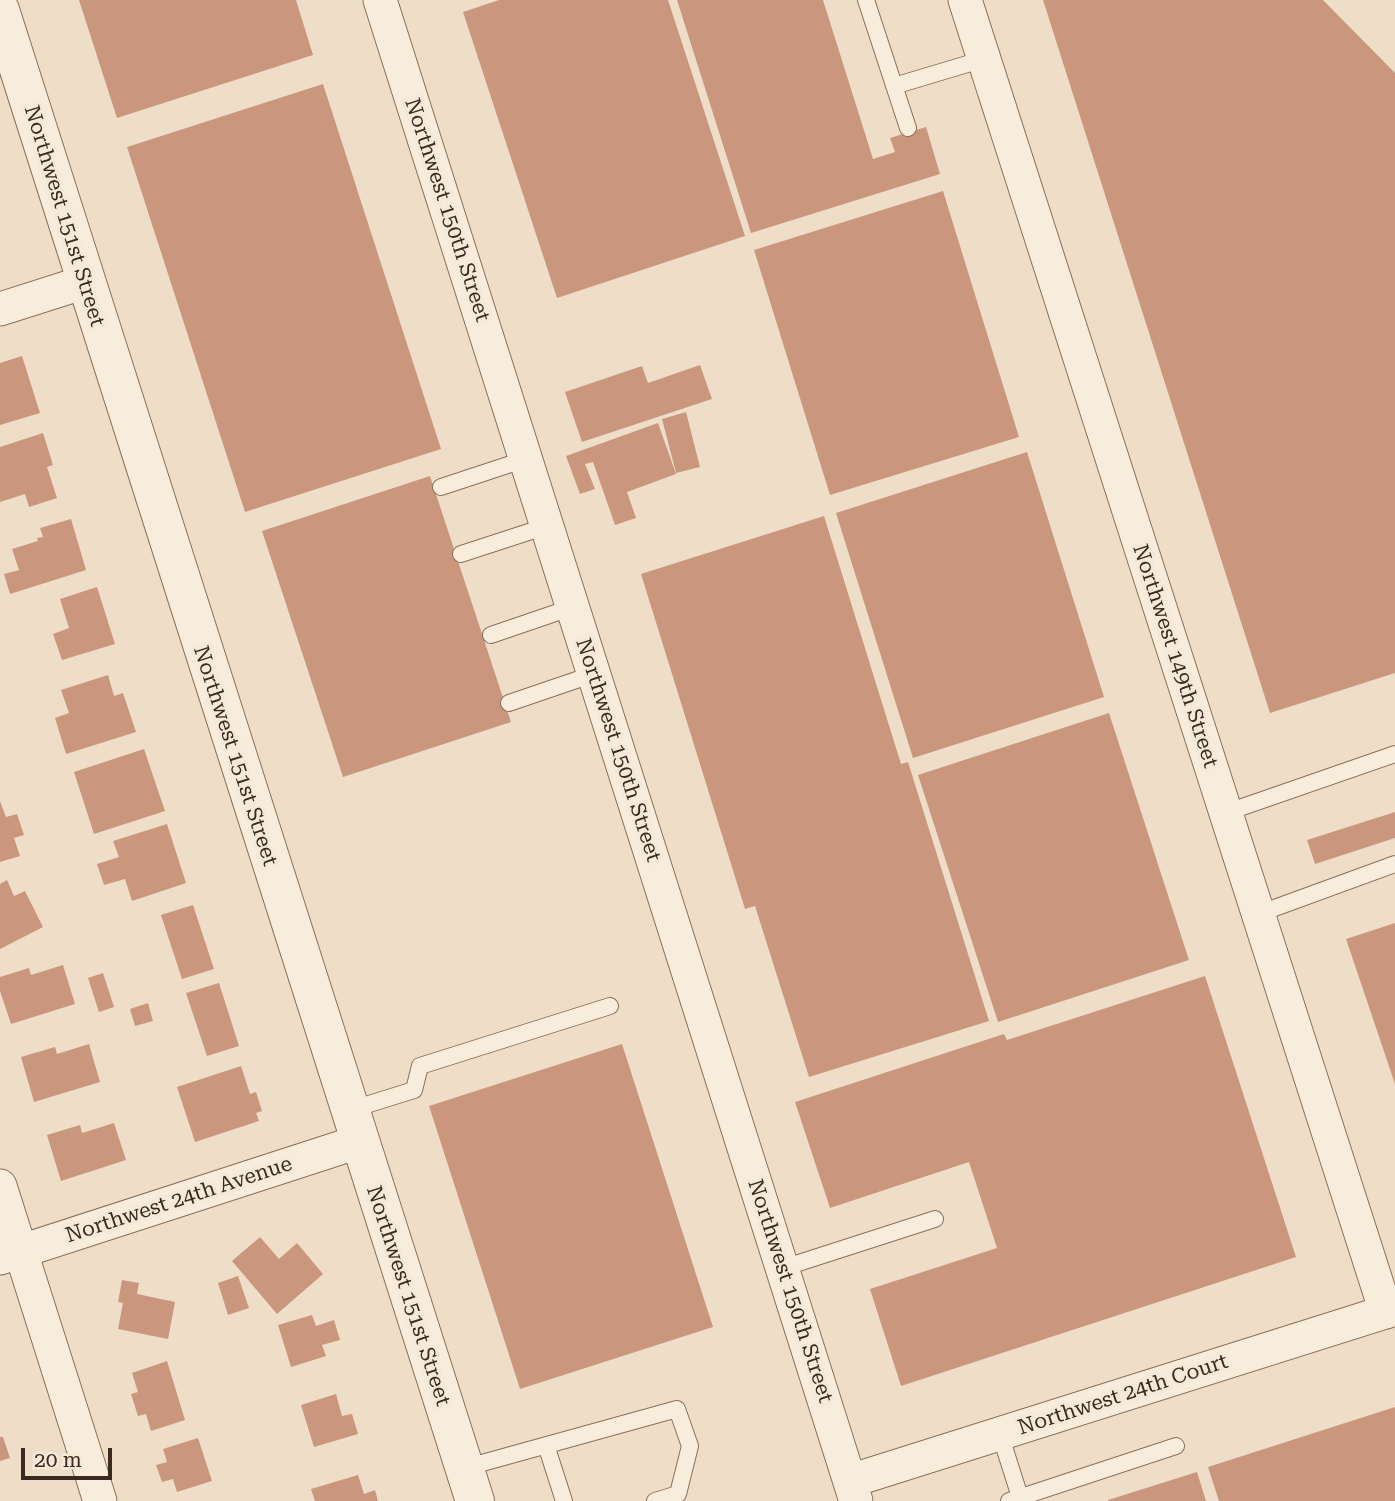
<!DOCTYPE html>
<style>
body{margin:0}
#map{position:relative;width:1395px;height:1501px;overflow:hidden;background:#eedec7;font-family:"Roboto Serif",serif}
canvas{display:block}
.scale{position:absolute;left:21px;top:1448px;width:91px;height:32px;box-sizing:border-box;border:4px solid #3a2a20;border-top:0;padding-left:9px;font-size:21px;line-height:24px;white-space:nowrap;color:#3a2a20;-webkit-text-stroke:5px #f5e9d7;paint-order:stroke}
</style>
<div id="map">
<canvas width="1395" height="1501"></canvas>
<div class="scale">20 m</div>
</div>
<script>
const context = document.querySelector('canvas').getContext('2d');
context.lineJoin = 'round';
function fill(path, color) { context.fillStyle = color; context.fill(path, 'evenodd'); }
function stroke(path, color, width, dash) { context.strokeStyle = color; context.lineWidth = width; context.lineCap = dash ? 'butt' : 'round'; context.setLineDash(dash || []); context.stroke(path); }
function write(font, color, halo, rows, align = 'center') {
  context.font = font + ' "Roboto Serif",serif'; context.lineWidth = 7; context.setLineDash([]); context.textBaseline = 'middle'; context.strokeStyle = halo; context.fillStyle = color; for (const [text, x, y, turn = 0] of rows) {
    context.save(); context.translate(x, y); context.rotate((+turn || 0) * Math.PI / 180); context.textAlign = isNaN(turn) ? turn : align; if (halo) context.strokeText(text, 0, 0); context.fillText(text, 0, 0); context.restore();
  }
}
const building = new Path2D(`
 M 79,0 L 296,0 L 313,55 L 117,118 Z
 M 499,0 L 668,0 L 745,236 L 557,298 L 463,12 Z
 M 677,0 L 823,0 L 873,159 L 895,152 L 890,138 L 926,127 L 940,174 L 751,233 Z
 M 1043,0 L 1323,0 L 1395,73 L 1395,673 L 1270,713 Z
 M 323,84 L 441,449 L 245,512 L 127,147 Z
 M 943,191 L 1019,437 L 830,495 L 754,250 Z
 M 22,356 L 40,413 L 0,425 L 0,363 Z
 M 700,365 L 712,399 L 582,442 L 565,392 L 642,366 L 648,383 Z
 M 686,412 L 700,467 L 676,473 L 662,419 Z
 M 658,423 L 676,474 L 627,492 L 636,518 L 615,525 L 593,462 L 585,464 L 595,489 L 580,494 L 566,456 Z
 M 43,433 L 53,465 L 47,467 L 57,498 L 29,507 L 25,494 L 0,502 L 0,447 Z
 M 1027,452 L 1104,697 L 913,758 L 836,513 Z
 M 430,476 L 511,722 L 343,777 L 262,531 Z
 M 824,516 L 901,764 L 908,762 L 989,1021 L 809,1077 L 755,906 L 745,909 L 641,574 Z
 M 71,519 L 86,570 L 10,594 L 4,574 L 19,570 L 12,549 L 38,541 L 37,538 L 43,537 L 40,528 Z
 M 97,587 L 115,644 L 62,660 L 53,634 L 69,628 L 60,599 Z
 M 108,675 L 114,696 L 123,693 L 136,732 L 66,754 L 55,718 L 69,713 L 61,690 Z
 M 1109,713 L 1189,960 L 998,1022 L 918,775 Z
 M 144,749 L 165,811 L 94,834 L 74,772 Z
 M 0,801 L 6,817 L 17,814 L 24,835 L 14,838 L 20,856 L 0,862 Z
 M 1395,812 L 1395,838 L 1315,864 L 1307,840 Z
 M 167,824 L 186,883 L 132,901 L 125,879 L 104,885 L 97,864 L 119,857 L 113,841 Z
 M 7,880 L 14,896 L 25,891 L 43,927 L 0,949 L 0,884 Z
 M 193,905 L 214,969 L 182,979 L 161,915 Z
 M 1395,923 L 1395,1084 L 1346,939 Z
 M 63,965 L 75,1004 L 11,1024 L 0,991 L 0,977 L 29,968 L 31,975 Z
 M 103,973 L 114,1007 L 99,1012 L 88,978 Z
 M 1205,976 L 1296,1257 L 901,1386 L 870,1289 L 997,1248 L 969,1162 L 830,1208 L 795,1102 L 1004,1034 L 1007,1040 Z
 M 219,983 L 239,1046 L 207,1056 L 186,993 Z
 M 148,1003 L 153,1021 L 135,1026 L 130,1009 Z
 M 89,1044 L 100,1082 L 34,1102 L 21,1057 L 55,1047 L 57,1054 Z
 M 622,1044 L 713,1327 L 520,1389 L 429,1106 Z
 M 241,1066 L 250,1094 L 256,1092 L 262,1111 L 256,1113 L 259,1121 L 195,1142 L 177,1087 Z
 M 114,1123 L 126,1160 L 61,1181 L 47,1135 L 80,1125 L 82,1133 Z
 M 260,1237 L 279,1259 L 297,1243 L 323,1274 L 277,1314 L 232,1261 Z
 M 238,1276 L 249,1308 L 228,1315 L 218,1283 Z
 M 122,1280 L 139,1283 L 137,1294 L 175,1302 L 168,1339 L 118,1329 L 123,1303 L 118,1302 Z
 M 312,1315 L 316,1326 L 334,1320 L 340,1340 L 322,1345 L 326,1356 L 291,1367 L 278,1325 Z
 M 167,1361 L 185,1420 L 151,1431 L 146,1414 L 138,1416 L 131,1394 L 138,1392 L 132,1373 Z
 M 336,1394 L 342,1416 L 352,1414 L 358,1434 L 314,1447 L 301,1405 Z
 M 1395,1407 L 1395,1501 L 1219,1501 L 1208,1467 Z
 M 0,1437 L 3,1437 L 10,1458 L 0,1461 Z
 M 198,1438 L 212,1481 L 177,1492 L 173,1479 L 162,1482 L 156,1465 L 167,1462 L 163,1449 Z
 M 1197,1472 L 1206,1501 L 1108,1501 L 1108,1500 Z
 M 358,1475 L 364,1494 L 375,1490 L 378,1501 L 315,1501 L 311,1489 Z`);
const service = new Path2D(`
 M 866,0 L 908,128
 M 894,86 L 984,59
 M 441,487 L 526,459
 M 461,554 L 547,526
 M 491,635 L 573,607
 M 509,703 L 594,674
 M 1225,813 L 1395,754
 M 1258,914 L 1395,864
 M 350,1110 L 414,1090 L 420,1066 L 610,1006
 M 783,1268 L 935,1219
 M 1000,1434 L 1020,1497
 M 546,1445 L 564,1501
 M 464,1468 L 677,1409 L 690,1446 L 678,1494 L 655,1501
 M 1009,1501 L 1176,1446`);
const minor = new Path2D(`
 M 380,0 L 856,1501
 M 965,0 L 1386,1312
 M 0,309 L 85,282
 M 0,1186 L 100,1501
 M 0,1258 L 358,1142
 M 850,1481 L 1395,1309`);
const tertiary = new Path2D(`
 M 0,10 L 475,1501`);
const streetNames = [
 ["Northwest 150th Street",447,210,72],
 ["Northwest 151st Street",64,216,73],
 ["Northwest 149th Street",1175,656,72],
 ["Northwest 150th Street",618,750,72],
 ["Northwest 151st Street",235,756,72],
 ["Northwest 24th Avenue",179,1200,-18],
 ["Northwest 150th Street",790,1291,72],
 ["Northwest 151st Street",408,1296,72],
 ["Northwest 24th Court",1123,1395,-18]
];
fill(building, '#cb967e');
stroke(service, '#89705c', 18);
stroke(minor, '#89705c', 35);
stroke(tertiary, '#89705c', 40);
stroke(service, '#f8ecda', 16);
stroke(minor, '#f8ecda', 33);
stroke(tertiary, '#f8ecda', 38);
write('21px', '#3a2a20', '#f5e9d7', streetNames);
</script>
